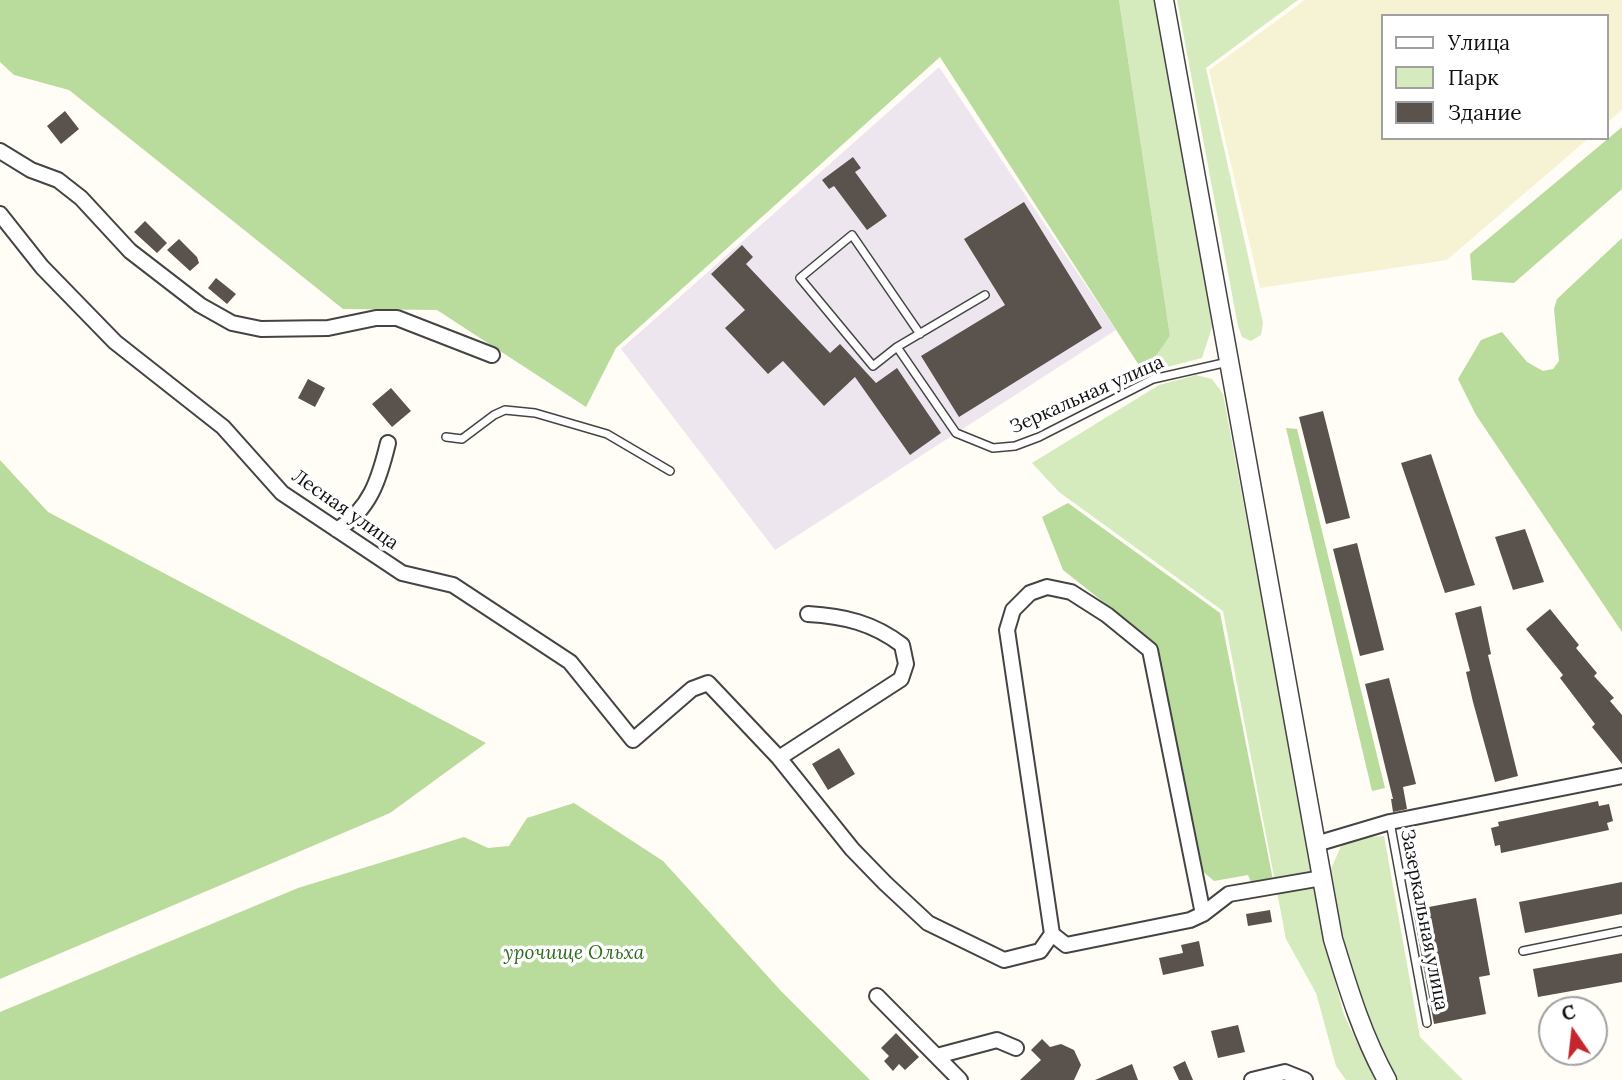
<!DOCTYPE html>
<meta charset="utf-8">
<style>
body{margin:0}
#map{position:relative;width:1622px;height:1080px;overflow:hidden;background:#fffdf5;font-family:Lora,serif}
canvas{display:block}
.legend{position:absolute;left:1381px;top:14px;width:228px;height:126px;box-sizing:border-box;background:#fff;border:2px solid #a0a0a0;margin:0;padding:9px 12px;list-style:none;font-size:21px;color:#111}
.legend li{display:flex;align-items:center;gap:14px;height:35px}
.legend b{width:35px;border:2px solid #a0a0a0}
.north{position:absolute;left:1538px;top:996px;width:70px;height:70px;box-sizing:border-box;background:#fff;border:2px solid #a0a0a0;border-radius:50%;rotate:346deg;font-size:19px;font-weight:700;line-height:28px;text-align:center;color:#111}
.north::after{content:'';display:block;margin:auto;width:24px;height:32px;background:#c4262e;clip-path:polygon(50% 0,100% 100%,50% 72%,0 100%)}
</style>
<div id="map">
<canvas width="1622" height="1080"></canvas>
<ul class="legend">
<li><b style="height:9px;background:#fff"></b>Улица</li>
<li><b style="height:19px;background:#d5ebbd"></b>Парк</li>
<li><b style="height:19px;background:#5a524d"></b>Здание</li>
</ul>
<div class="north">С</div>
</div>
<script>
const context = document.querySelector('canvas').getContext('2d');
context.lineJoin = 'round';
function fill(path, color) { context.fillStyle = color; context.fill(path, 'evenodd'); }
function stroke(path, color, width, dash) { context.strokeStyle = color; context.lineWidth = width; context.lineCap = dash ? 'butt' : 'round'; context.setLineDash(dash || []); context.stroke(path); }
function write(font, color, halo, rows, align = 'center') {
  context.font = font + ' Lora,serif'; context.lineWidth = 7; context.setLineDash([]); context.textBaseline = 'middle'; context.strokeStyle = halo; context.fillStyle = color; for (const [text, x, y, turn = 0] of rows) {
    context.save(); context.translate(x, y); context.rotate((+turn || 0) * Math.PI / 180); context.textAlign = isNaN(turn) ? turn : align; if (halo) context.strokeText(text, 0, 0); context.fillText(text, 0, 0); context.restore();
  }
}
const industrial = new Path2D(`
 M 939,67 L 1116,330 L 775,550 L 621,349 Z`);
const farmland = new Path2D(`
 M 1305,0 L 1622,0 L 1622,110 L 1606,124 L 1606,16 L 1382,16 L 1382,138 L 1589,138 L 1447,260 L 1260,288 L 1209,70 Z`);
const green = new Path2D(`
 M 1119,0 L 1155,0 L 1213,324 L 1202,358 L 1144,373 L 1170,336 Z
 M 1177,0 L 1298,0 L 1206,68 L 1263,323 L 1261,335 L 1251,341 L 1242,337 L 1238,326 Z
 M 1196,375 L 1212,379 L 1223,394 L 1328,954 L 1344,1015 L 1375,1080 L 1346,1080 L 1336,1066 L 1316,993 L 1286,939 L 1223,611 L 1059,492 L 1032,463 L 1159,385 Z
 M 1384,836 L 1420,1037 L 1463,1080 L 1396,1080 L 1370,1027 L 1350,970 L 1330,871 L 1342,844 L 1354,838 Z`);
const forest = new Path2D(`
 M 0,0 L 1119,0 L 1170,336 L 1144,373 L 940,57 L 616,348 L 586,407 L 437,310 L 343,309 L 69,90 L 14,75 L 0,62 Z
 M 1622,127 L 1622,189 L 1514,283 L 1472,280 L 1470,254 Z
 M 1622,238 L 1622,632 L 1476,415 L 1458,379 L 1481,340 L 1502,332 L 1527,362 L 1543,371 L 1553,369 L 1559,361 L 1554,309 L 1557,299 Z
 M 1286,428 L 1297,429 L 1385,788 L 1372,791 Z
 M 0,460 L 48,512 L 486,743 L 390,813 L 0,979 Z
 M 1068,503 L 1220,613 L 1273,880 L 1252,884 L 1248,875 L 1214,881 L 1200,869 L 1155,643 L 1063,570 L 1042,517 Z
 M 574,803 L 663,861 L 781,991 L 870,1080 L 0,1080 L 0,1012 L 298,888 L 464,837 L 488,848 L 509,846 L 527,818 Z`);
const building = new Path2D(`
 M 65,111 L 79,129 L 61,144 L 47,126 Z
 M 853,157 L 861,168 L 855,172 L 887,216 L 867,230 L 834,186 L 829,189 L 822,180 Z
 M 1024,202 L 1102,328 L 959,417 L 921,356 L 1005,305 L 964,239 Z
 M 145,221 L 167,243 L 157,253 L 134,232 Z
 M 179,239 L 197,257 L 199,263 L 190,271 L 167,250 Z
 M 742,245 L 753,257 L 746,264 L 830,353 L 840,344 L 876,383 L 897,368 L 941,433 L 910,455 L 855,377 L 824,406 L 783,361 L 768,374 L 725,328 L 745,310 L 711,274 Z
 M 216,278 L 236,294 L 227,304 L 208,288 Z
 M 308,379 L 325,388 L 315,407 L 298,398 Z
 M 391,388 L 411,411 L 392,427 L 372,404 Z
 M 1323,411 L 1350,518 L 1326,524 L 1299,417 Z
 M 1431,454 L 1475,585 L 1445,593 L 1401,463 Z
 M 1525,529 L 1544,582 L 1513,590 L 1495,537 Z
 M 1357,543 L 1384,650 L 1360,656 L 1333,549 Z
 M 1481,606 L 1491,654 L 1488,655 L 1518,776 L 1495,782 L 1473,702 L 1466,672 L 1470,671 L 1455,613 Z
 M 1550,609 L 1579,645 L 1576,648 L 1597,673 L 1594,676 L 1614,698 L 1610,701 L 1622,715 L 1622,764 L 1592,727 L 1595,724 L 1560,678 L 1563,675 L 1526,629 Z
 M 1389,678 L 1416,784 L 1403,787 L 1407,809 L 1393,812 L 1391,799 L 1393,799 L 1365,684 Z
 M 839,748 L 855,774 L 828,790 L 812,764 Z
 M 1598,801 L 1599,806 L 1609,804 L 1613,821 L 1607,823 L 1609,830 L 1501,853 L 1500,845 L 1495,846 L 1491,828 L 1499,826 L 1498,822 Z
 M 1622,882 L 1622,914 L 1525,933 L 1519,902 Z
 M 1476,898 L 1490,975 L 1479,977 L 1486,1014 L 1434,1024 L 1413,910 Z
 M 1270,910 L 1272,922 L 1248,926 L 1246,914 Z
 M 1199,941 L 1204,966 L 1163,975 L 1159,958 L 1183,953 L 1181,945 Z
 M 1622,953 L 1622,982 L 1538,997 L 1533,969 Z
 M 1238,1025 L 1245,1052 L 1218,1058 L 1211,1031 Z
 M 896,1033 L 919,1057 L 905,1070 L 899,1064 L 893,1071 L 884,1061 L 889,1056 L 881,1048 Z
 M 1042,1039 L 1050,1047 L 1061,1044 L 1074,1050 L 1081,1065 L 1074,1080 L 1020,1080 L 1041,1060 L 1031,1050 Z
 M 1185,1061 L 1193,1080 L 1179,1080 L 1173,1067 Z
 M 1132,1064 L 1138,1080 L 1095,1080 Z`);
const service = new Path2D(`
 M 985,295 L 897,347 L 956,433 L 993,448 L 1015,446 L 1039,437 L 1153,379 L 1228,362
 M 897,347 L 873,366 L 800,278 L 852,235 L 920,334
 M 446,437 L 462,439 L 494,415 L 505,410 L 535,413 L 607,434 L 670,471
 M 1390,822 L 1427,1023
 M 1523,951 L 1622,931`);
const minor = new Path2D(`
 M 0,151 L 31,170 L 58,180 L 81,198 L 130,251 L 200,305 L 232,323 L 261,329 L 328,328 L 376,318 L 397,318 L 492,355
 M 0,214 L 42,267 L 115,342 L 223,427 L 282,493 L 402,573 L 453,585 L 570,662 L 633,740 L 692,689 L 708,683 L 779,758 L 852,849 L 885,883 L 928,923 L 1004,960 L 1040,951 L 1052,934 L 1007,630 L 1013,610 L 1030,593 L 1047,587 L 1071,592 L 1107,615 L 1150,650 L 1203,914 L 1190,920 L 1066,945 L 1052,934
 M 337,530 C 370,509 379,480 388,443
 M 779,758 L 901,679 L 906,664 L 902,645 C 873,623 844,616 808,614
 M 1316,844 L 1390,822 L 1622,776
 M 1203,914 L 1229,894 L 1322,878
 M 877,996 L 960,1080
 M 937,1056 L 997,1040 L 1016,1048
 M 1252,1080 L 1285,1072 L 1305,1080`);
const tertiary = new Path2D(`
 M 1164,0 L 1333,939 C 1348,988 1362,1035 1387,1080`);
const streetNames = [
 ["Зеркальная улица",1087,395,-24],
 ["Лесная улица",345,510,35],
 ["Зазеркальная улица",1424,920,79]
];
const parkNames = [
 ["урочище Ольха",574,954]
];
fill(industrial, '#eee6ef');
fill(farmland, '#f6f3d4');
fill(green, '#d5ebbd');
fill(forest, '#b9dc9c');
fill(building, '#5a524d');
stroke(service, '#444', 10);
stroke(minor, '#444', 18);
stroke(tertiary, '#444', 21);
stroke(service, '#fff', 7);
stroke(minor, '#fff', 14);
stroke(tertiary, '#fff', 18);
write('19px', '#111', '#fff', streetNames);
write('italic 19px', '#2f6b1f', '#fff', parkNames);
</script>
